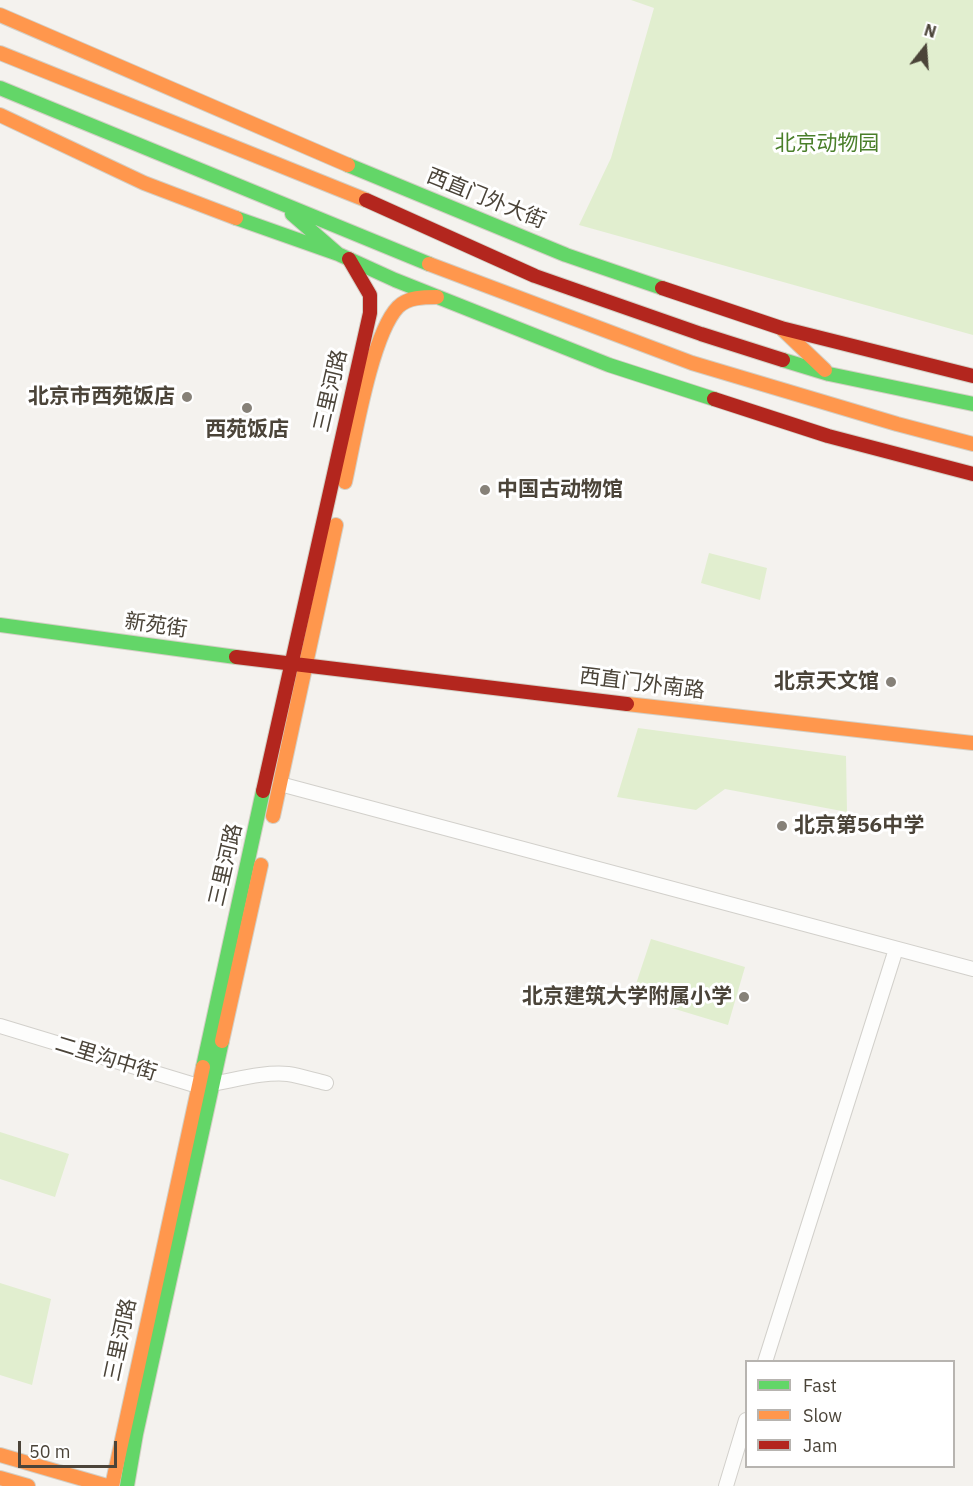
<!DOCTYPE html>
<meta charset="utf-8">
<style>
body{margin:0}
#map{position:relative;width:973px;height:1486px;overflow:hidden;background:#f4f2ee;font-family:"IBM Plex Sans",sans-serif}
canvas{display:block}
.legend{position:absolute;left:745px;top:1360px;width:210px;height:108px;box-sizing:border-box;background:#fff;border:2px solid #b7b4b0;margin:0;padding:8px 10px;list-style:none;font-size:18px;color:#4b4439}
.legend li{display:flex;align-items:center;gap:12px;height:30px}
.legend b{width:30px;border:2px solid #b7b4b0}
.north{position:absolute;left:895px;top:18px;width:60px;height:60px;-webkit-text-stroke:4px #fff;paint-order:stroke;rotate:17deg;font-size:16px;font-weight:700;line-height:24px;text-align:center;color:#4b4439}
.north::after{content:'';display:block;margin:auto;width:21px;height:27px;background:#4b4439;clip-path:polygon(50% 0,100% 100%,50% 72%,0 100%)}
.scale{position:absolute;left:18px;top:1441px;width:99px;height:27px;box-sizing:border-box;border:3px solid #4b4439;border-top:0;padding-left:8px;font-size:18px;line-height:21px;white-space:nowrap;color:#4b4439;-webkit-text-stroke:4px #fff;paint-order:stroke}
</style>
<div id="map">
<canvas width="973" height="1486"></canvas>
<ul class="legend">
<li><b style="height:8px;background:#63d668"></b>Fast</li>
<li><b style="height:8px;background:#ff974d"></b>Slow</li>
<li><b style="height:8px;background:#b3261e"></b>Jam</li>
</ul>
<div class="north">N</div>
<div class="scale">50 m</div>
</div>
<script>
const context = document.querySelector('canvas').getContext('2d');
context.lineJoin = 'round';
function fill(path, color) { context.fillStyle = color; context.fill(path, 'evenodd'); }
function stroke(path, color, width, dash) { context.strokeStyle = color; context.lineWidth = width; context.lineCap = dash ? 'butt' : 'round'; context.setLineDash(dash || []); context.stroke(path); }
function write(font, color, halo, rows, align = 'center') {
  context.font = font + ' "IBM Plex Sans","Noto Sans SC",sans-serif'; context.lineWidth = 6; context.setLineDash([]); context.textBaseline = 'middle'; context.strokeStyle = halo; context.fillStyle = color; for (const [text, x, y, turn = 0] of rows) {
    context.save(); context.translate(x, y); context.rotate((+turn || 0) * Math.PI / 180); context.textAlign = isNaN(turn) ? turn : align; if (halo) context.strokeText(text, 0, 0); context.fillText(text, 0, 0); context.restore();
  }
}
const green = new Path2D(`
 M 631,0 L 973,0 L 973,335 L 579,225 L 611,158 L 654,8 Z
 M 709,553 L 767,568 L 760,600 L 701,583 Z
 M 638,728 L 846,756 L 847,812 L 725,789 L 696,810 L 617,797 Z
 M 651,939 L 745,967 L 728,1025 L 632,996 Z
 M 0,1132 L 69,1154 L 55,1197 L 0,1179 Z
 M 0,1283 L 51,1299 L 32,1385 L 0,1375 Z`);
const street = new Path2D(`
 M 280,784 L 973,969
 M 0,1026 L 198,1086 C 226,1083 261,1071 288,1074 C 301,1076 313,1080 326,1083
 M 765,1362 L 896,949
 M 726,1486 L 746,1420`);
const fast = new Path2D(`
 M 0,88 L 429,264
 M 348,165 L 566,255 L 662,288
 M 292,214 L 338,254
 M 236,218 L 338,254 L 395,280 L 609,365 L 714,399
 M 783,360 L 829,374 L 973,404
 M 0,625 L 236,657
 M 203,1067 L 263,791
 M 127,1486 L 136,1434 L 222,1041`);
const slow = new Path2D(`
 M 0,15 L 348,165
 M 0,53 L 366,200
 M 0,115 L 144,183 L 236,218
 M 429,264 L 692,363 L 897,424 L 973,444
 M 781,328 L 825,370
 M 345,482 C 354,442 371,335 398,307 C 408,297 424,297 437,297
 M 627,704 L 973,743
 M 273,816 L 336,525
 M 222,1041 L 261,865
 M 0,1455 L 107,1486
 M 0,1478 L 28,1486
 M 112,1486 L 203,1067`);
const jam = new Path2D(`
 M 366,200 L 535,276 L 701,334 L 783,360
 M 662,288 L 781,328 L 973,376
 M 714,399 L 828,436 L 973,474
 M 236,657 L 627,704
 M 263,791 L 370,313 L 370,295 L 349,259`);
const markers = [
 [187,397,6,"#868178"],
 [247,408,6,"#868178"],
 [485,490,6,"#868178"],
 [891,682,6,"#868178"],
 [782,826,6,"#868178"],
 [744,997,6,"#868178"]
];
const parkNames = [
 ["北京动物园",827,144]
];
const streetNames = [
 ["西直门外大街",486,199,22],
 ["三里河路",331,391,-77],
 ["新苑街",156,626,8],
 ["西直门外南路",642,684,7],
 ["三里河路",226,865,-77],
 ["二里沟中街",106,1059,17],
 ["三里河路",121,1340,-78]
];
const poiNames = [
 ["北京市西苑饭店",175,397],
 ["西苑饭店",247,430,"center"],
 ["中国古动物馆",497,490,"left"],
 ["北京天文馆",879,682],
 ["北京第56中学",794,826,"left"],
 ["北京建筑大学附属小学",732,997]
];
fill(green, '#e1eecf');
stroke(street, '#d2d0cb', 16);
stroke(fast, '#d3cfc5', 16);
stroke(slow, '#d3cfc5', 16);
stroke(jam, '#d3cfc5', 16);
stroke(street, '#fdfdfc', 14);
stroke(fast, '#63d668', 14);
stroke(slow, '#ff974d', 14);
stroke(jam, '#b3261e', 14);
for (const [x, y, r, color] of markers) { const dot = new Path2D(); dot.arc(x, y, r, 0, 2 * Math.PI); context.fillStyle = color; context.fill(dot); stroke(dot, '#fff', 2); }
write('21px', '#4a7f2a', '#fff', parkNames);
write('21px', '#4b4439', '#fff', streetNames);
write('bold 21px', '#4b4439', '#fff', poiNames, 'right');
</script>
